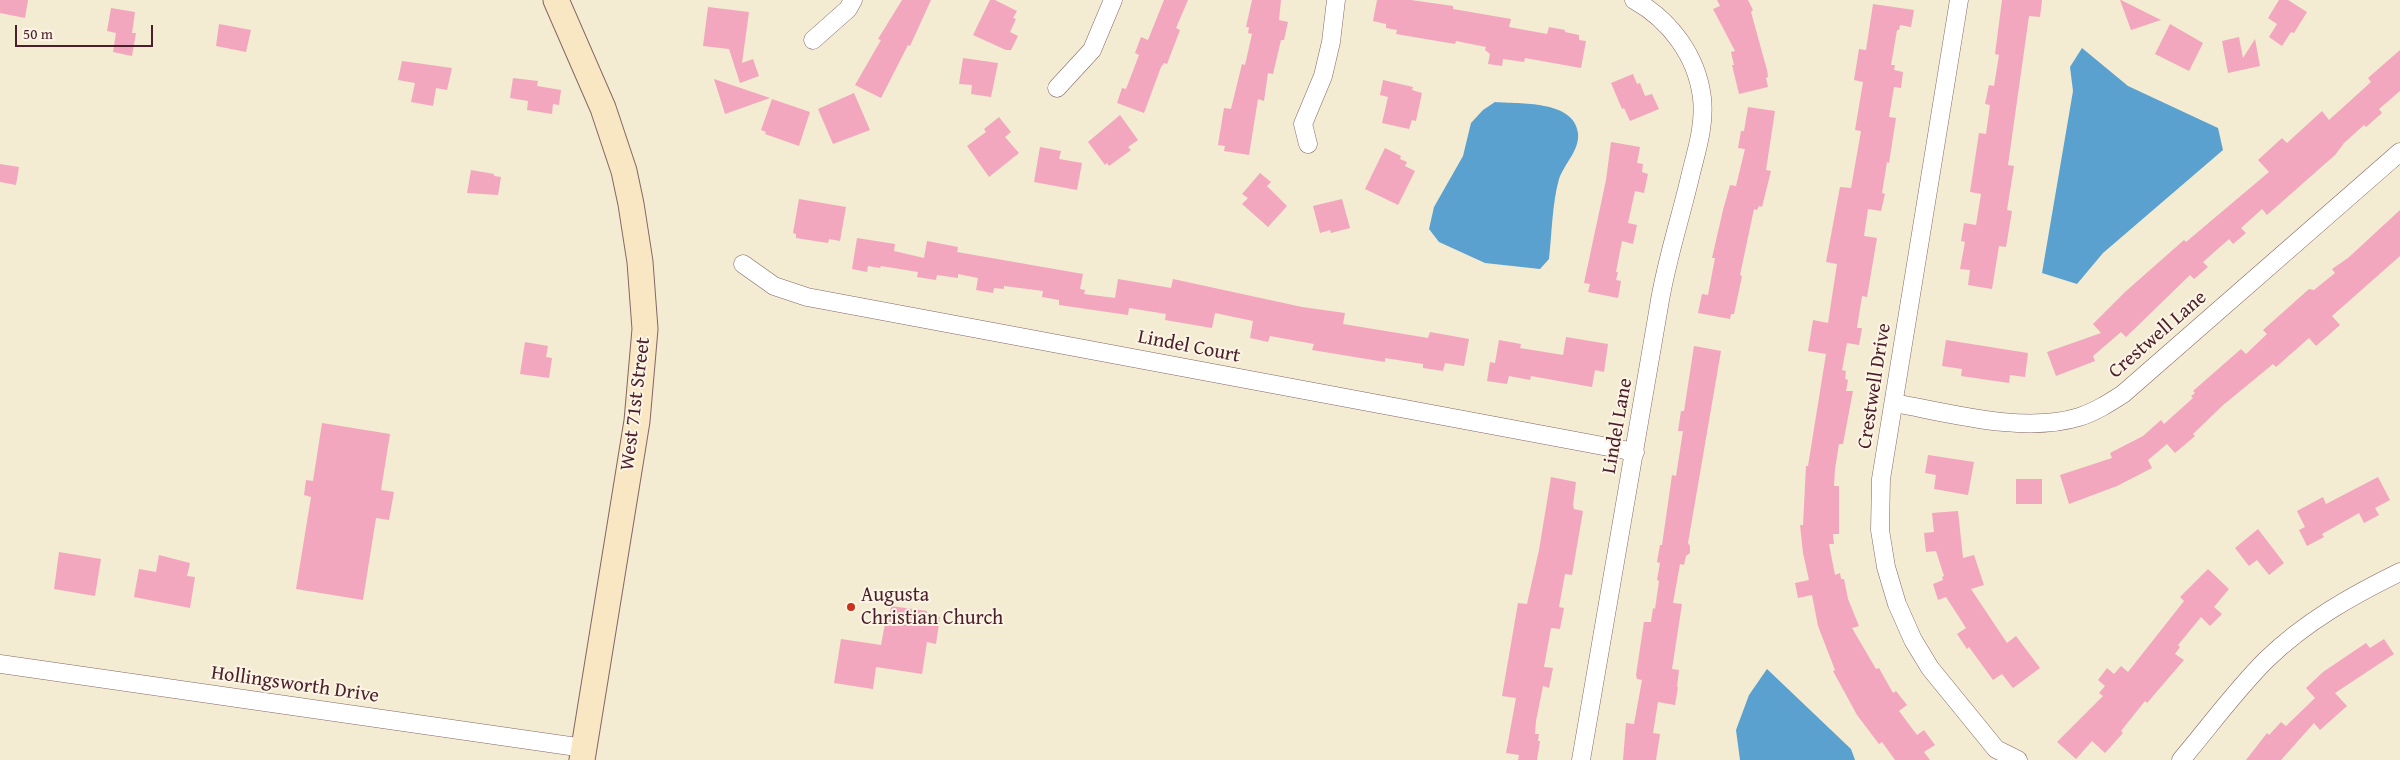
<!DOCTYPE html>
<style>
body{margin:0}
#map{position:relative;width:2400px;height:760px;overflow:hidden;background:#f3ebd2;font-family:"Gentium Book Plus",serif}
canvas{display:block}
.scale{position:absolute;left:15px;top:25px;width:138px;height:22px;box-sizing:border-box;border:2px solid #4a1f2b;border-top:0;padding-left:6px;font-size:15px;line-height:18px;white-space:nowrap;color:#4a1f2b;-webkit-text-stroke:4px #fcf5e5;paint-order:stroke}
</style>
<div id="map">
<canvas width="2400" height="760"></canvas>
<div class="scale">50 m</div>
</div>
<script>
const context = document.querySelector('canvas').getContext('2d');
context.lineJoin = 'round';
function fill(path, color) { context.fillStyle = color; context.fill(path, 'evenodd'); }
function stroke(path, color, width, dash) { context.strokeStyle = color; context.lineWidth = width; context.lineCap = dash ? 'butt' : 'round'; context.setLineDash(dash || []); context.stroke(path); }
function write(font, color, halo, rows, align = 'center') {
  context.font = font + ' "Gentium Book Plus",serif'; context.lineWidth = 4; context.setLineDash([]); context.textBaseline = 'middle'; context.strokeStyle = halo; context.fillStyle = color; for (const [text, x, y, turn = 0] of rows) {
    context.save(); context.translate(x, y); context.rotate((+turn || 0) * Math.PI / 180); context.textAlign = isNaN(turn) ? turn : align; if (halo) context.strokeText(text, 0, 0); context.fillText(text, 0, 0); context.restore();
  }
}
const water = new Path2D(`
 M 2082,48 L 2128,86 L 2218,128 L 2223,150 L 2103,253 L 2077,284 L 2042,273 L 2073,91 L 2070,67 Z
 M 1495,102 C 1519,104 1574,100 1578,133 C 1580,150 1564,164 1559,179 C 1552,204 1552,233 1549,259 L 1540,269 L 1485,263 L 1439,242 L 1429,229 L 1434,207 L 1463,156 L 1471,123 L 1483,110 Z
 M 1767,669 L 1851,749 L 1855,760 L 1740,760 L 1736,730 L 1749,695 Z`);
const building = new Path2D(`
 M 0,0 L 28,0 L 25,18 L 0,13 Z
 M 902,0 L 931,0 L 910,46 L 908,45 L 881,98 L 855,85 L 881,40 L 878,39 Z
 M 990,0 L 995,0 L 1017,11 L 1013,18 L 1016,19 L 1010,32 L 1018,36 L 1011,50 L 1006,50 L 973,35 Z
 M 1164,0 L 1188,0 L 1176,28 L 1180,30 L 1167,64 L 1164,63 L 1161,67 L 1144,113 L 1117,103 L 1122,88 L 1126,89 L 1139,55 L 1135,53 L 1141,37 L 1148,40 Z
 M 1252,0 L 1281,0 L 1279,20 L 1288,22 L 1284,40 L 1281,40 L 1273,74 L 1268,73 L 1264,101 L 1258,99 L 1249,155 L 1224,151 L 1225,146 L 1218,145 L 1224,108 L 1231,109 L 1242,64 L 1245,65 L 1252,34 L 1248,33 L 1249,27 L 1246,27 Z
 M 1377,0 L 1411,0 L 1453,6 L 1453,9 L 1511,19 L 1509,27 L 1547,34 L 1549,27 L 1565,30 L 1565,32 L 1579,35 L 1579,40 L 1586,41 L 1581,68 L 1525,58 L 1524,62 L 1503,59 L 1502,66 L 1488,64 L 1490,54 L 1485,50 L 1486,47 L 1456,41 L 1455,44 L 1396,34 L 1397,30 L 1386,28 L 1386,24 L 1373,21 Z
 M 1717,0 L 1748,0 L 1753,10 L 1751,12 L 1767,70 L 1768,77 L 1766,78 L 1768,87 L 1739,94 L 1732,65 L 1734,65 L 1731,52 L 1735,51 L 1713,9 L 1720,6 Z
 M 2002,0 L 2042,0 L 2040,17 L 2029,16 L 2008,165 L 2014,166 L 2007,210 L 2012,211 L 2006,247 L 1999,246 L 1992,289 L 1968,285 L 1970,270 L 1960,269 L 1965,242 L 1961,241 L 1964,223 L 1976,225 L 1981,194 L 1970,192 L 1979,133 L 1986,134 L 1990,105 L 1985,104 L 1989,85 L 1994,86 L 1999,55 L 1995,54 Z
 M 2120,0 L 2121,0 L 2161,20 L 2131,30 Z
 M 2279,0 L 2288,0 L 2307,12 L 2294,33 L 2291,32 L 2282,46 L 2269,37 L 2277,24 L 2268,18 Z
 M 1873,4 L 1914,10 L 1911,27 L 1900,25 L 1899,30 L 1897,30 L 1891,65 L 1895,65 L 1894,70 L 1903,72 L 1901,88 L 1894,87 L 1889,117 L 1896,118 L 1889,163 L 1887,162 L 1882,193 L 1885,194 L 1881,211 L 1868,209 L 1864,236 L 1877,238 L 1867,297 L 1862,296 L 1857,328 L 1862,328 L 1859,345 L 1847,343 L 1842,370 L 1846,371 L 1845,379 L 1848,380 L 1846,391 L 1853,391 L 1843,444 L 1839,444 L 1835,469 L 1834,486 L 1839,486 L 1839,534 L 1833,534 L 1834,544 L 1829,544 L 1835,575 L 1840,573 L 1841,579 L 1844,579 L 1848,599 L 1859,626 L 1852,628 L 1876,669 L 1879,668 L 1893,693 L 1896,691 L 1907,705 L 1899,711 L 1917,735 L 1924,730 L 1935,745 L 1924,752 L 1930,760 L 1895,760 L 1882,742 L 1879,744 L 1857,715 L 1833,671 L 1835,670 L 1818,626 L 1812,595 L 1798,598 L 1795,583 L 1809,580 L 1803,553 L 1800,525 L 1803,525 L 1806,466 L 1808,466 L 1826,354 L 1808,351 L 1813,320 L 1828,323 L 1837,264 L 1826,262 L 1840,187 L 1851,188 L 1861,131 L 1855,130 L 1863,82 L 1854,80 L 1859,49 L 1866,50 Z
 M 708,7 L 749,12 L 742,63 L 753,59 L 759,76 L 740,83 L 729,49 L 703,46 Z
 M 111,8 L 135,12 L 132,33 L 136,33 L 132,56 L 113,52 L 116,33 L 107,31 Z
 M 219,24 L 251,30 L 246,52 L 216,46 Z
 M 2170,24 L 2203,43 L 2189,71 L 2155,54 Z
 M 2239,37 L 2243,58 L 2255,39 L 2260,66 L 2228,73 L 2222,41 Z
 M 2400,50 L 2400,91 L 2379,109 L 2382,113 L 2366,127 L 2364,125 L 2344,143 L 2335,155 L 2267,215 L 2262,209 L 2241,228 L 2246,233 L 2233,244 L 2229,239 L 2203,262 L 2208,267 L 2194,279 L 2190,275 L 2126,337 L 2121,332 L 2093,356 L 2095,361 L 2056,376 L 2047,352 L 2101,333 L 2093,324 L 2125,292 L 2184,240 L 2186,242 L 2269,172 L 2258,160 L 2282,138 L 2287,143 L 2322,111 L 2329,120 L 2371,82 L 2368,78 Z
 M 963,58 L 998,63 L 991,97 L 971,94 L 972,85 L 959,84 Z
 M 402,61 L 452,68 L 447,90 L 436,88 L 433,106 L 411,102 L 415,83 L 398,80 Z
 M 1633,74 L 1637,84 L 1640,83 L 1645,96 L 1652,94 L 1659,109 L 1630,121 L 1624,108 L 1622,109 L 1611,83 Z
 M 513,78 L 538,81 L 537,86 L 561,90 L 559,105 L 553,104 L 552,114 L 527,110 L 528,101 L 510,98 Z
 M 714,79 L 770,98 L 725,114 Z
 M 1383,80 L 1413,87 L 1412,90 L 1422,93 L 1416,121 L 1412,120 L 1409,129 L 1382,123 L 1388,97 L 1380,95 Z
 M 854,93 L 870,130 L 833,144 L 818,109 Z
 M 772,99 L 810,112 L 799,146 L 765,134 L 766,132 L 761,130 Z
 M 1748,107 L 1775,111 L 1766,170 L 1771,171 L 1762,207 L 1759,206 L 1757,210 L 1754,209 L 1740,275 L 1742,276 L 1734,314 L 1731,314 L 1730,319 L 1698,313 L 1702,294 L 1708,295 L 1715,258 L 1712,258 L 1723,210 L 1730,185 L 1736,186 L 1745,149 L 1738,148 L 1741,131 L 1744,131 Z
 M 1120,115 L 1138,140 L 1128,147 L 1131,150 L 1109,166 L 1107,163 L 1105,165 L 1088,142 Z
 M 999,117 L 1011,132 L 1005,137 L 1019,153 L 989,177 L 967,146 L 986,132 L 984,129 Z
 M 1611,142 L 1640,147 L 1637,163 L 1643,164 L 1642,172 L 1648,174 L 1644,193 L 1635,191 L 1628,223 L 1637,225 L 1633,244 L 1622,241 L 1616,272 L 1618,272 L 1616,280 L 1621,281 L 1618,298 L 1588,292 L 1590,284 L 1584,283 L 1606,180 Z
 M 1040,147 L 1061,151 L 1059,159 L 1082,163 L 1077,190 L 1034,182 Z
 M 1385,148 L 1401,156 L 1400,159 L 1407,162 L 1405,166 L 1415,171 L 1398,205 L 1365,189 Z
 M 0,164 L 19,167 L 16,185 L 0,182 Z
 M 471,170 L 494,174 L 494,176 L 501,177 L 498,195 L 467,193 Z
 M 1260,173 L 1271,182 L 1267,186 L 1287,206 L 1268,227 L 1242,204 L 1248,198 L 1242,194 Z
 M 799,199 L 846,207 L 840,241 L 829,239 L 828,243 L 796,238 L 796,234 L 793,233 Z
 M 1342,199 L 1350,228 L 1331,233 L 1330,230 L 1320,233 L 1313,206 Z
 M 2400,210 L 2400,256 L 2332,316 L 2340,325 L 2316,346 L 2309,338 L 2276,367 L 2273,364 L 2222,406 L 2193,434 L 2195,436 L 2175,453 L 2167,444 L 2148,460 L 2152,468 L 2117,486 L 2069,504 L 2060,475 L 2112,458 L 2110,453 L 2143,436 L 2161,420 L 2164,424 L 2193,398 L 2191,396 L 2195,393 L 2193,391 L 2241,349 L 2246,354 L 2267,334 L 2263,330 L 2309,289 L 2314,290 L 2335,273 L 2332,269 L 2348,258 Z
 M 857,238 L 895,244 L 894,251 L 924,258 L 927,241 L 958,247 L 957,252 L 1083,274 L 1080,289 L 1085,290 L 1084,294 L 1115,298 L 1118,279 L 1171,288 L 1173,279 L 1302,307 L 1345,313 L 1343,324 L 1428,338 L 1430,332 L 1469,339 L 1464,366 L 1445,363 L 1443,371 L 1423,368 L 1423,364 L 1385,358 L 1385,362 L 1312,350 L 1314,344 L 1270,336 L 1268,342 L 1250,338 L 1253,321 L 1215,313 L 1212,328 L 1165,320 L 1166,314 L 1129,308 L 1128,315 L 1059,305 L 1059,300 L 1042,297 L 1043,291 L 1004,286 L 1004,289 L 994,288 L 993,293 L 976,290 L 978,278 L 958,274 L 958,278 L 937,275 L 936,280 L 917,277 L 918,272 L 881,266 L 880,268 L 868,266 L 867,272 L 852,269 Z
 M 1566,337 L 1608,344 L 1604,372 L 1595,370 L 1592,387 L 1531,376 L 1530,380 L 1509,376 L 1507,384 L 1487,381 L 1490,362 L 1495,363 L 1499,340 L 1521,344 L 1520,348 L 1563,355 Z
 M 1946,340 L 2028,353 L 2025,377 L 2010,375 L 2009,383 L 1961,376 L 1962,369 L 1942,366 Z
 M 525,342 L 548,346 L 546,357 L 552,358 L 549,378 L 520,374 Z
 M 1694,346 L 1721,351 L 1688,543 L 1690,546 L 1690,553 L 1686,556 L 1684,565 L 1680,564 L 1673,603 L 1682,604 L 1672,669 L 1679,670 L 1677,687 L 1678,687 L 1675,705 L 1658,702 L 1653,733 L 1660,734 L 1656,760 L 1623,760 L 1626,723 L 1634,724 L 1642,680 L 1637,679 L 1636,675 L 1644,622 L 1651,622 L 1653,608 L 1655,609 L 1659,581 L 1657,580 L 1660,563 L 1657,562 L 1660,545 L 1662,545 L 1672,475 L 1676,476 L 1683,431 L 1678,431 L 1681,411 L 1684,411 Z
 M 322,423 L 390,434 L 381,490 L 394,492 L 389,520 L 376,518 L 363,600 L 296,589 L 311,497 L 304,495 L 306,480 L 313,481 Z
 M 1928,455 L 1974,462 L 1968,495 L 1934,489 L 1936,475 L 1925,473 Z
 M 1551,477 L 1576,482 L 1573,505 L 1574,509 L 1583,511 L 1572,575 L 1565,574 L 1559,607 L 1564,608 L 1560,629 L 1551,628 L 1544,667 L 1553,668 L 1549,688 L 1543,686 L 1536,721 L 1535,734 L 1539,734 L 1538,741 L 1540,741 L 1537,760 L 1518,760 L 1519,755 L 1506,753 L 1516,698 L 1502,696 L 1518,603 L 1527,604 L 1539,550 Z
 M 2378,477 L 2390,500 L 2375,508 L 2379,515 L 2364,523 L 2359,513 L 2322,534 L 2324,537 L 2307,546 L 2299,530 L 2305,527 L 2297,511 L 2323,497 L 2326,504 Z
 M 2016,479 L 2042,479 L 2042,504 L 2016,504 Z
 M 1958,511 L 1963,558 L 1974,555 L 1984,585 L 1971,589 L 2007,643 L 2016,636 L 2040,668 L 2013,688 L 2002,674 L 1993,680 L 1969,647 L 1967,649 L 1957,634 L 1966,628 L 1946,597 L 1938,600 L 1933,584 L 1943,580 L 1942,577 L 1944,576 L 1936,551 L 1926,552 L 1924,533 L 1934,532 L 1932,513 Z
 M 2258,529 L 2284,563 L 2269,575 L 2257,560 L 2249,566 L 2235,548 Z
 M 59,552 L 101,559 L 95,596 L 54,589 Z
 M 159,555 L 190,563 L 187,576 L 195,577 L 190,608 L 134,597 L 139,569 L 156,572 Z
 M 2208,569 L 2229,589 L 2214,607 L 2222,614 L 2210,626 L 2201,617 L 2178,645 L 2180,647 L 2175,654 L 2184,660 L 2147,703 L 2145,701 L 2121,731 L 2123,733 L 2105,753 L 2092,741 L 2076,759 L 2057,742 L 2103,696 L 2099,693 L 2105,686 L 2098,680 L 2107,668 L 2114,674 L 2121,666 L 2128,672 L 2184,601 L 2180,597 Z
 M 891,606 L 927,611 L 927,615 L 940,617 L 936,644 L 927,642 L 922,674 L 876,667 L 873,689 L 834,683 L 841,639 L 881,645 L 887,613 L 890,613 Z
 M 2384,639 L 2394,654 L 2335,693 L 2347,706 L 2320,730 L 2314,723 L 2281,760 L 2246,760 L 2267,733 L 2269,735 L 2281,722 L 2286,726 L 2315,698 L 2306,688 L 2323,672 L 2366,643 L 2370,648 Z`);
const street = new Path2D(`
 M 1959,0 L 1881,479 L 1880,530 L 1886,567 L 1897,604 L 1913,640 L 1930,668 L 1996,749 L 2018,760
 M 813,40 L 848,9 L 853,0
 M 1057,88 L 1092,50 L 1113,0
 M 1308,144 L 1303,124 L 1323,76 L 1331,42 L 1336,0
 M 743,264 L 774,286 L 807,297 L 1635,452
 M 1894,403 C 1950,413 2024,434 2079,417 C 2095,412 2109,403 2123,394 L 2400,152
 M 0,664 L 584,748
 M 1581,760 C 1607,609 1633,457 1659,306 C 1666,261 1681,217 1691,173 C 1697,149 1705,124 1702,98 C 1697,56 1670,20 1634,0
 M 2181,760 C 2209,727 2235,691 2266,660 C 2305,622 2351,596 2400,572`);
const secondary = new Path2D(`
 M 556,0 L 603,108 L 624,171 L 631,204 L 640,262 L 645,329 L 637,421 L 582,760`);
const markers = [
 [851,607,5,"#c8321e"]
];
const streetNames = [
 ["Crestwell Lane",2158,335,-41],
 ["Lindel Court",1189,347,11],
 ["Crestwell Drive",1875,386,-81],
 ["West 71st Street",636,404,-83],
 ["Lindel Lane",1618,426,-80],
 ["Hollingsworth Drive",295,685,8]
];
const poiNames = [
 ["Augusta",861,596],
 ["Christian Church",861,619]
];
fill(water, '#5aa1d0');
fill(building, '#f2a7bf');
stroke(street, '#856665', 19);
stroke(secondary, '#856665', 27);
stroke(street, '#fff', 18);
stroke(secondary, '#f9e7c3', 25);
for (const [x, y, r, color] of markers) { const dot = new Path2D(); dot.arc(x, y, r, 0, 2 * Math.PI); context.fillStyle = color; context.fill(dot); stroke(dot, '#fcf5e5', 2); }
write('20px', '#4a1f2b', '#fcf5e5', streetNames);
write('20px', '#4a1f2b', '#fcf5e5', poiNames, 'left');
</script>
